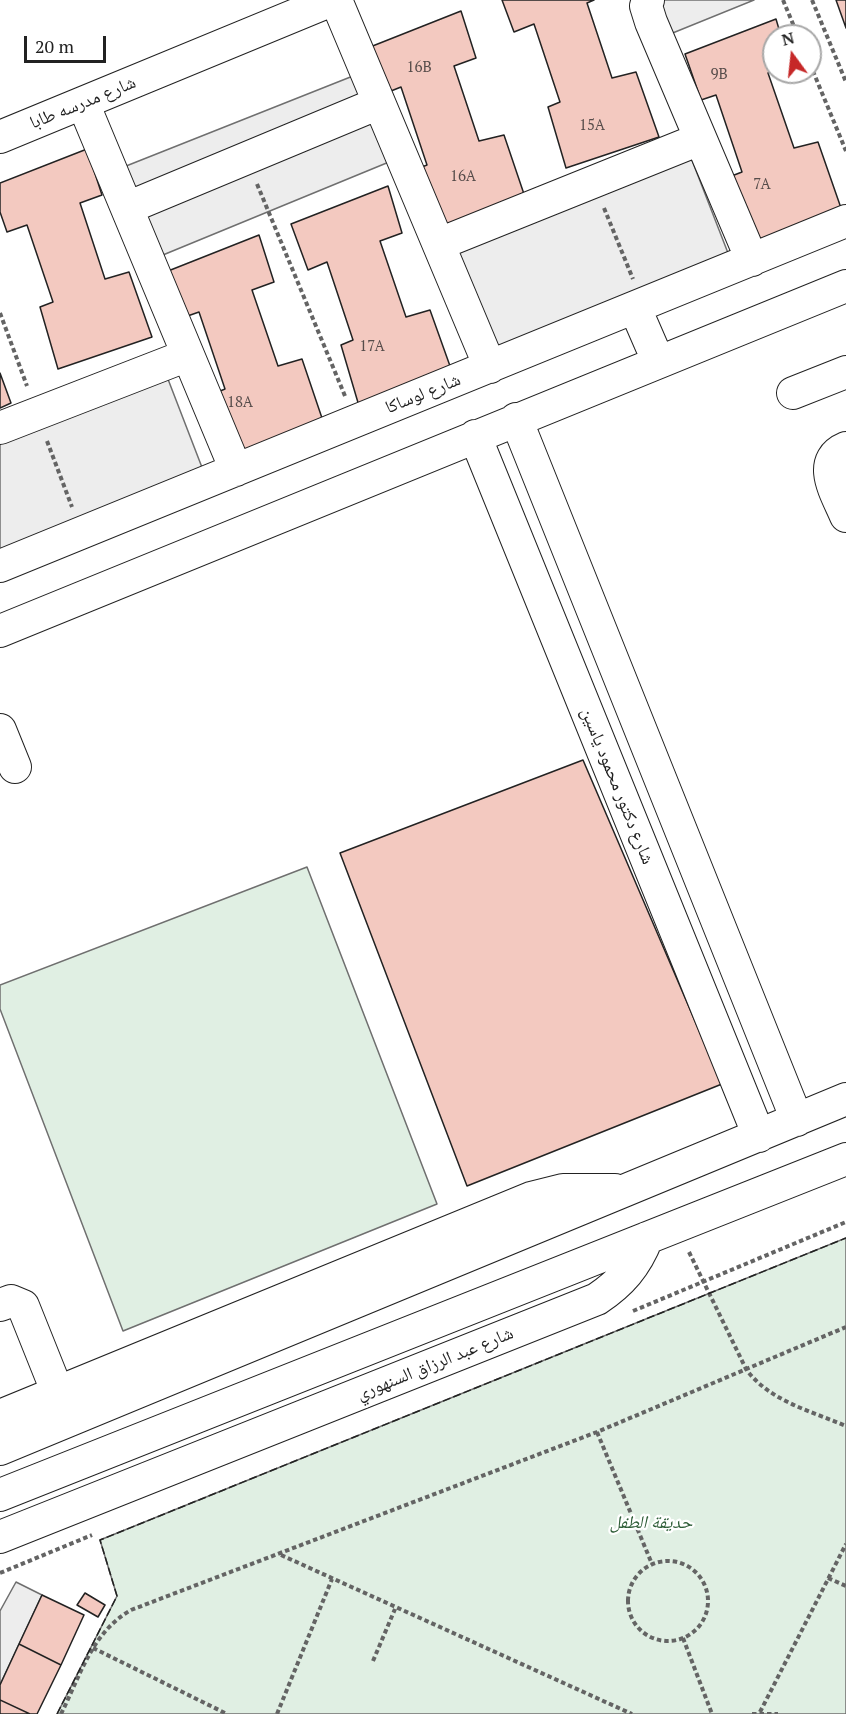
<!DOCTYPE html>
<meta charset="utf-8">
<style>
body{margin:0}
#map{position:relative;width:846px;height:1714px;overflow:hidden;background:#fff;font-family:"PT Serif",serif}
canvas{display:block}
.north{position:absolute;left:762px;top:24px;width:60px;height:60px;box-sizing:border-box;background:#fff;border:2px solid #a7a7a7;border-radius:50%;rotate:345deg;font-size:16px;font-weight:700;line-height:24px;text-align:center;color:#222}
.north::after{content:'';display:block;margin:auto;width:21px;height:27px;background:#c62828;clip-path:polygon(50% 0,100% 100%,50% 72%,0 100%)}
.scale{position:absolute;left:24px;top:36px;width:82px;height:27px;box-sizing:border-box;border:3px solid #222;border-top:0;padding-left:8px;font-size:18px;line-height:21px;white-space:nowrap;color:#222;-webkit-text-stroke:4px #fff;paint-order:stroke}
</style>
<div id="map">
<canvas width="846" height="1714"></canvas>
<div class="north">N</div>
<div class="scale">20 m</div>
</div>
<script>
const g = document.querySelector('canvas').getContext('2d');
g.lineJoin = 'round';
function paint(path, color) {
  g.fillStyle = color;
  g.fill(path, 'evenodd');
}
function trace(path, color, width, dash) {
  g.strokeStyle = color;
  g.lineWidth = width;
  g.lineCap = dash ? 'butt' : 'round';
  g.setLineDash(dash || []);
  g.stroke(path);
}
function drawText(font, color, halo, rows, align = 'center') {
  g.font = font + ' "PT Serif","Noto Naskh Arabic",serif';
  g.lineWidth = 4.5;
  g.setLineDash([]);
  g.textBaseline = 'middle';
  g.strokeStyle = halo;
  g.fillStyle = color;
  for (const [text, x, y, turn = 0] of rows) {
    g.save();
    g.translate(x, y);
    g.rotate((+turn || 0) * Math.PI / 180);
    g.textAlign = isNaN(turn) ? turn : align;
    if (halo) g.strokeText(text, 0, 0);
    g.fillText(text, 0, 0);
    g.restore();
  }
}
const green = new Path2D(`
 M307,867L437,1204L123,1331L0,1009V985Z
 M846,1238V1714H57L117,1596L100,1540Z`);
paint(green, '#e0efe3');
trace(green, '#6f6f6f', 1.5);
const parking = new Path2D(`
 M634,0H754L648,43Z
 M358,74L389,162L141,264L111,172Z
 M688,150L728,253L480,355L440,250Z
 M166,374L203,470L0,553V437Z
 M16,1582L42,1595L0,1685V1611Z`);
paint(parking, '#ededed');
trace(parking, '#6f6f6f', 1.5);
const building = new Path2D(`
 M502,0H594L587,3L612,78L636,72L659,137L566,168L548,107L560,102L534,24L514,32Z
 M836,0H846V28Z
 M461,11L476,58L454,66L479,141L504,135L526,200L442,226L414,170L427,165L401,87L381,95L365,49Z
 M776,19L781,36H774V71L768,73L794,148L818,142L841,208L756,241L729,177L742,172L716,95L701,100L685,54Z
 M87,149L102,195L80,203L105,279L129,272L152,337L58,369L40,307L53,302L27,225L7,232L0,212V183Z
 M388,186L402,233L380,241L406,317L430,310L450,366L359,406L341,345L353,340L327,262L308,270L291,224Z
 M259,235L274,282L252,290L278,366L302,359L324,424L237,452L213,394L225,389L199,312L179,319L163,273Z
 M0,373L11,403L0,408Z
 M583,760L722,1084L467,1186L340,853Z
 M85,1593L105,1605L98,1617L77,1605Z
 M42,1595L84,1615L61,1665L19,1644Z
 M19,1644L61,1665L37,1714H30L0,1700V1685Z
 M0,1700L30,1714H0Z`);
paint(building, '#f3c9c0');
trace(building, '#222', 1.5);
const minor = new Path2D(`
 M336,0L490,367
 M648,0L646,6L651,22L752,260
 M83,103L236,470
 M0,137L332,0
 M127,208L379,103
 M439,244L700,139
 M635,308L658,361
 M793,393L846,372
 M516,419L797,1120
 M0,428L188,355
 M475,436L759,1136
 M846,448C815,461 837,494 846,516
 M0,566L846,221
 M0,631L846,286
 M0,730L15,767
 M0,1305L11,1301L23,1306L57,1391
 M0,1416L531,1198L563,1190H615
 M0,1449L846,1099
 M0,1495L846,1159
 M0,1537L597,1299C621,1283 636,1266 647,1238`);
trace(minor, '#222', 34);
trace(new Path2D(`
 M783,0L798,36
 M812,0L846,82
 M810,64L846,151
 M257,184L345,396
 M604,208L633,279
 M0,313L27,386
 M47,441L72,507
 M689,1252L746,1369C769,1401 811,1411 846,1426
 M633,1311L846,1222
 M597,1432L652,1564
 M281,1555L632,1714
 M628 1601a40 40 0 1 1 80 0a40 40 0 1 1-80 0Z
 M0,1573L92,1535
 M828,1578L846,1586
 M683,1638L712,1714
 M93,1648L227,1714
 M373,1661L395,1609
 M760,1712L846,1544
 M61,1714C80,1676 92,1632 131,1610L597,1432L846,1327
 M277,1714L332,1579
 M752,1714H778`), '#646464', 4, [4.5, 3]);
trace(minor, '#fff', 32);
trace(new Path2D(`
 M57,1714L117,1596L100,1540L846,1238`), '#222', 1.5, [8, 3]);
drawText('15px', '#564c4a', null, [
 ["16B",419,68],
 ["9B",719,75],
 ["15A",592,126],
 ["16A",463,177],
 ["7A",762,185],
 ["17A",372,347],
 ["18A",240,403]
]);
drawText('18px', '#222', '#fff', [
 ["شارع مدرسه طابا",83,103,-22],
 ["شارع لوساكا",423,394,-22],
 ["شارع دكتور محمود ياسين",617,786,68],
 ["شارع عبد الرزاق السنهوري",435,1364,-22]
]);
drawText('italic 18px', '#2f5e38', '#fff', [
 ["حديقة الطفل",651,1523]
]);
</script>
